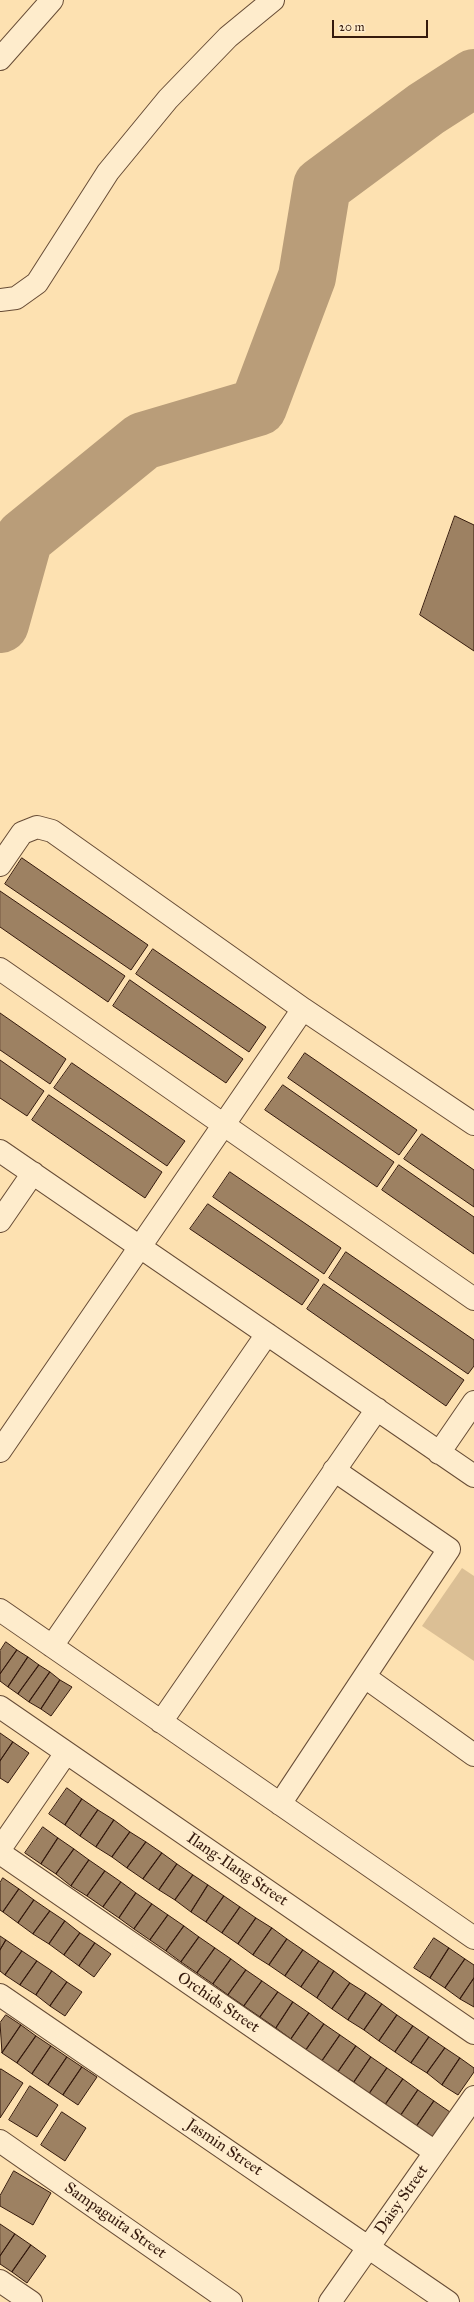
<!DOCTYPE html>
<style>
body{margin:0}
#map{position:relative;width:474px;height:2302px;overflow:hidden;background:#fde1b1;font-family:"IM FELL Great Primer",serif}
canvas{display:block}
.scale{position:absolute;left:332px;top:20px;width:96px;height:18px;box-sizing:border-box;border:2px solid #351a0d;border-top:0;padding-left:5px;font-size:12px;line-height:14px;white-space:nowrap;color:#351a0d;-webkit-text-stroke:3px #feeccc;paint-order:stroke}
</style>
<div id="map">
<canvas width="474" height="2302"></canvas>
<div class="scale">20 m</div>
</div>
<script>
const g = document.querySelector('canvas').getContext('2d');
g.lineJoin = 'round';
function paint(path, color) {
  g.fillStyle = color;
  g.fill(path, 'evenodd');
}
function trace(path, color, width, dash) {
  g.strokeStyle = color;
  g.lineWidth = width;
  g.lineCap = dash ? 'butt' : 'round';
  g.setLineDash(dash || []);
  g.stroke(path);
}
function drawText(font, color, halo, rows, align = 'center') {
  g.font = font + ' "IM FELL Great Primer",serif';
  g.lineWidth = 4;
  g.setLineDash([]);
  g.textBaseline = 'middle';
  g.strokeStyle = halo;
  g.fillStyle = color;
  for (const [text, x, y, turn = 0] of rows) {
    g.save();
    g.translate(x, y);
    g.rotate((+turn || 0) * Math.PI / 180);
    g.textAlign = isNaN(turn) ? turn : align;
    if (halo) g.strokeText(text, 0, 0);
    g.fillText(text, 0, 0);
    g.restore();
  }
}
paint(new Path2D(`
 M462,1568L474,1576V1661L422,1626Z`), '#dbbf95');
trace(new Path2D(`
 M0,624L24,538L143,441L258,407L307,277L322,186L426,109L474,78`), '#b99d79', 58);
const building = new Path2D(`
 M455,516L474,525V651L420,615Z
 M22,858L148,945L131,970L5,884Z
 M0,891L125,976L108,1002L0,927Z
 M153,949L266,1027L249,1052L136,974Z
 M130,980L243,1059L226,1083L113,1006Z
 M0,1013L66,1059L50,1084L0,1050Z
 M305,1053L417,1130L399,1155L288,1078Z
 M0,1060L44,1091L27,1116L0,1098Z
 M72,1063L185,1141L167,1166L54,1088Z
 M283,1085L394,1162L377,1187L265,1110Z
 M49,1095L162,1172L145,1198L32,1120Z
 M422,1134L474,1170V1207L404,1159Z
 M399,1165L474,1217V1254L382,1190Z
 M230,1172L341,1248L324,1274L213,1197Z
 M208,1204L319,1280L302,1305L190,1229Z
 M346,1252L474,1340V1366L468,1374L329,1278Z
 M324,1284L464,1380L446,1406L307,1309Z
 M6,1642L17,1650L0,1674V1651Z
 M17,1650L28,1657L8,1687L0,1681V1674Z
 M28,1657L39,1665L18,1694L8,1687Z
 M39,1665L50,1672L29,1702L18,1694Z
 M50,1672L60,1680L41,1709L29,1702Z
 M60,1680L72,1687L51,1716L41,1709Z
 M0,1733L13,1742L0,1761Z
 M13,1742L29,1753L8,1783L0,1778V1761Z
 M67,1788L82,1799L65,1825L49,1814Z
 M82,1799L98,1810L80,1836L65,1825Z
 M98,1810L114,1820L96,1847L80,1836Z
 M114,1820L130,1832L112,1857L96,1847Z
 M43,1827L58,1838L41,1864L25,1853Z
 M130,1832L146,1842L127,1868L112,1857Z
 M58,1838L74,1849L56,1874L41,1864Z
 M146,1842L162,1853L143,1879L127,1868Z
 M74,1849L89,1860L71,1886L56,1874Z
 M162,1853L177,1864L159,1890L143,1879Z
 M89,1860L105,1871L87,1896L71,1886Z
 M177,1864L193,1875L175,1900L159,1890Z
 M105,1871L121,1882L103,1907L87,1896Z
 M193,1875L208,1885L191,1912L175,1900Z
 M3,1878L19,1889L3,1912L0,1910V1883Z
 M121,1882L136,1893L119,1918L103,1907Z
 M208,1885L224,1896L206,1922L191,1912Z
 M19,1889L34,1900L18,1923L3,1912Z
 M136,1893L152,1904L134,1929L119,1918Z
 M224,1896L240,1907L222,1933L206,1922Z
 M34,1900L50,1911L33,1934L18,1923Z
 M152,1904L168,1915L150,1940L134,1929Z
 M240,1907L256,1918L238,1944L222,1933Z
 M50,1911L65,1921L49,1944L33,1934Z
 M168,1915L184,1926L166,1951L150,1940Z
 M256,1918L272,1928L253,1955L238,1944Z
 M65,1921L80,1933L64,1955L49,1944Z
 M184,1926L199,1937L181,1962L166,1951Z
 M272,1928L287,1939L269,1965L253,1955Z
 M80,1933L95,1943L79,1966L64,1955Z
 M0,1936L6,1940L0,1950Z
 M199,1937L215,1948L197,1973L181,1962Z
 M434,1938L449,1948L430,1978L414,1968Z
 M287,1939L303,1950L285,1976L269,1965Z
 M6,1940L22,1951L5,1975L0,1971V1950Z
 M95,1943L111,1954L94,1977L79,1966Z
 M215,1948L231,1959L213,1984L197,1973Z
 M449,1948L465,1959L445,1988L430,1978Z
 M303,1950L319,1961L301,1987L285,1976Z
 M22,1951L37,1961L20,1985L5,1975Z
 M231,1959L246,1970L228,1995L213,1984Z
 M465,1959L474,1965V1978L460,1999L445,1988Z
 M37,1961L52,1971L36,1995L20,1985Z
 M319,1961L334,1971L317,1998L301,1987Z
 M246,1970L262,1981L244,2006L228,1995Z
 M52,1971L67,1982L50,2006L36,1995Z
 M334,1971L350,1983L332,2009L317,1998Z
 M474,1978V2007L460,1999Z
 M262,1981L278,1992L260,2017L244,2006Z
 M67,1982L82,1992L65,2016L50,2006Z
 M350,1983L366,1993L348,2020L332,2009Z
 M278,1992L293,2002L276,2028L260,2017Z
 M366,1993L382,2004L364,2030L348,2020Z
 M293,2002L309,2013L291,2039L276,2028Z
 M382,2004L397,2015L379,2041L364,2030Z
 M309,2013L324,2024L306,2050L291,2039Z
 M6,2015L21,2025L2,2053L0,2023Z
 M397,2015L413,2026L395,2052L379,2041Z
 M324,2024L340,2035L322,2061L306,2050Z
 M21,2025L36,2036L17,2063L2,2053Z
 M413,2026L429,2037L411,2063L395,2052Z
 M340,2035L356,2046L338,2072L322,2061Z
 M36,2036L51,2046L32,2074L17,2063Z
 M429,2037L445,2048L427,2073L411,2063Z
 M51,2046L67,2057L48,2085L32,2074Z
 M356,2046L371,2057L354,2082L338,2072Z
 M445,2048L460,2058L442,2085L427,2073Z
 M67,2057L82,2067L63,2095L48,2085Z
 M371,2057L387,2068L369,2094L354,2082Z
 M460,2058L474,2068V2072L458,2095L442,2085Z
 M82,2067L97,2077L78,2105L63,2095Z
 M387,2068L403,2079L385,2105L369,2094Z
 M1,2069L23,2083L0,2118V2071Z
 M403,2079L418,2090L401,2115L385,2105Z
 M30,2086L58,2105L37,2137L9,2120Z
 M418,2090L434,2101L416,2127L401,2115Z
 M434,2101L450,2112L432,2137L416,2127Z
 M62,2112L86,2128L65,2161L41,2145Z
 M14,2171L51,2193L33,2225L0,2206V2196Z
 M0,2224L15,2234L0,2256Z
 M15,2234L31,2245L12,2272L0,2264V2256Z
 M31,2245L46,2256L27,2283L12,2272Z`);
paint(building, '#9d8162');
trace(building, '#351a0d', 1);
const street = new Path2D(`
 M0,59L52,0
 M0,300L16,298L37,283L108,172L168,99L228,37L273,0
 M0,865L22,833L37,827L52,831L303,1009L474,1124
 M0,969L474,1299
 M0,1151L474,1476
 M0,1221L33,1173
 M0,1451L303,1009
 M439,1453L474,1402
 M0,1610L474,1938
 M52,1646L267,1334
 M365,1677L474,1755
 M0,1707L474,2033
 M161,1722L377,1409
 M280,1804L449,1549L334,1470
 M0,1849L66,1753
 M0,1853L435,2152
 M0,1995L448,2302
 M0,2141L231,2302
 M0,2281L31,2302
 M330,2302L474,2097`);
trace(street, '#674c36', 24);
trace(street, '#feeccc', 22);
drawText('16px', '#351a0d', '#feeccc', [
 ["Ilang-Ilang Street",237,1870,34],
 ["Orchids Street",218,2003,34],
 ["Jasmin Street",224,2148,34],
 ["Daisy Street",402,2200,-55],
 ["Sampaguita Street",115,2221,35]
]);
</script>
